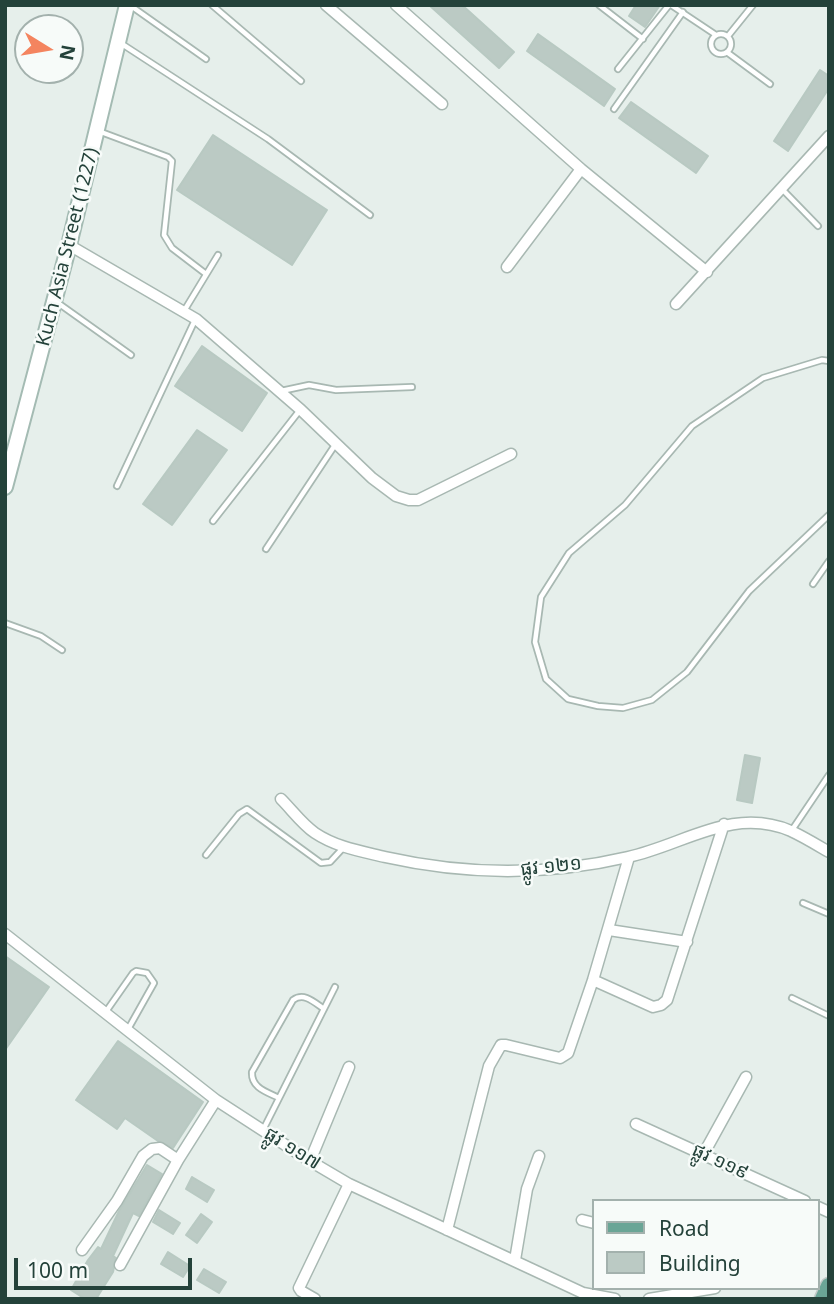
<!DOCTYPE html>
<meta charset="utf-8">
<style>
body{margin:0}
#map{position:relative;width:834px;height:1304px;overflow:hidden;background:#e6efeb;font-family:"Noto Sans",sans-serif}
canvas{display:block}
.frame{position:absolute;inset:0;border:7px solid #24423a;pointer-events:none}
.legend{position:absolute;left:592px;top:1199px;width:228px;height:91px;box-sizing:border-box;background:#f7fbf9;border:2px solid #a3b1ad;margin:0;padding:9px 12px;list-style:none;font-size:21px;color:#24423a}
.legend li{display:flex;align-items:center;gap:14px;height:35px}
.legend b{width:35px;border:2px solid #a3b1ad}
.north{position:absolute;left:14px;top:14px;width:70px;height:70px;box-sizing:border-box;background:#f7fbf9;border:2px solid #a3b1ad;border-radius:50%;rotate:101deg;font-size:19px;font-weight:700;line-height:28px;text-align:center;color:#24423a}
.north::after{content:'';display:block;margin:auto;width:24px;height:32px;background:#f4845f;clip-path:polygon(50% 0,100% 100%,50% 72%,0 100%)}
.scale{position:absolute;left:14px;top:1258px;width:178px;height:32px;box-sizing:border-box;border:4px solid #24423a;border-top:0;padding-left:9px;font-size:21px;line-height:24px;white-space:nowrap;color:#24423a;-webkit-text-stroke:5px #f7fbf9;paint-order:stroke}
</style>
<div id="map">
<canvas width="834" height="1304"></canvas>
<div class="frame"></div>
<ul class="legend">
<li><b style="height:9px;background:#6aa596"></b>Road</li>
<li><b style="height:19px;background:#bbcac4"></b>Building</li>
</ul>
<div class="north">N</div>
<div class="scale">100 m</div>
</div>
<script>
const g = document.querySelector('canvas').getContext('2d');
g.lineJoin = 'round';
function paint(path, color) {
  g.fillStyle = color;
  g.fill(path, 'evenodd');
}
function trace(path, color, width, dash) {
  g.strokeStyle = color;
  g.lineWidth = width;
  g.lineCap = dash ? 'butt' : 'round';
  g.setLineDash(dash || []);
  g.stroke(path);
}
function drawText(font, color, halo, rows, align = 'center') {
  g.font = font + ' "Noto Sans","Noto Sans Khmer",sans-serif';
  g.lineWidth = 5;
  g.setLineDash([]);
  g.textBaseline = 'middle';
  g.strokeStyle = halo;
  g.fillStyle = color;
  for (const [text, x, y, turn = 0] of rows) {
    g.save();
    g.translate(x, y);
    g.rotate((+turn || 0) * Math.PI / 180);
    g.textAlign = isNaN(turn) ? turn : align;
    if (halo) g.strokeText(text, 0, 0);
    g.fillText(text, 0, 0);
    g.restore();
  }
}
const building = new Path2D(`
 M429,5H462L514,52L499,68Z
 M636,5H660L645,27L629,16Z
 M538,34L615,89L604,106L527,51Z
 M820,70L829,76V88L788,151L774,141Z
 M631,102L708,156L696,173L619,118Z
 M213,135L327,210L292,265L177,190Z
 M202,346L267,393L242,431L175,386Z
 M197,430L227,450L172,525L143,504Z
 M745,755L760,758L752,803L737,800Z
 M5,956L49,987L5,1050Z
 M118,1041L203,1102L173,1148L158,1141L125,1118L117,1129L76,1100Z
 M147,1165L162,1174L139,1216L133,1213L113,1256L116,1258L113,1272L96,1299H85L71,1290L88,1260L98,1247L101,1249L119,1211Z
 M192,1177L214,1190L207,1202L186,1189Z
 M159,1210L180,1223L173,1234L153,1222Z
 M201,1214L212,1222L197,1243L186,1235Z
 M168,1252L190,1266L183,1277L161,1264Z
 M204,1269L226,1282L219,1293L197,1280Z`);
paint(building, '#bbcac4');
trace(building, '#b8c9c2', 2);
const lane = new Path2D(`
 M212,5L301,81
 M599,5L643,39
 M671,5L716,35
 M131,6L206,59
 M711 44a10 10 0 1 1 20 0a10 10 0 1 1-20 0Z
 M728,36L753,5
 M122,44L268,139L370,215
 M728,53L770,84
 M618,69L669,5
 M614,109L683,12
 M101,132L168,157L172,161L164,235L172,248L206,274
 M782,189L818,226
 M58,303L131,355
 M184,311L218,255
 M829,361L822,360L763,378L692,426L625,505L569,553L541,597L535,642L546,679L568,699L598,706L623,708L652,700L687,672L749,591L829,515
 M281,391L309,385L336,390L412,387
 M117,486L195,320
 M213,521L300,410
 M266,549L335,445
 M813,584L829,561
 M5,623L41,636L62,650
 M792,830L829,775
 M206,855L239,814L247,809L321,863L330,862L343,848
 M803,903L829,914
 M792,998L829,1016
 M105,1013L133,973L136,971L147,973L154,983L127,1031
 M279,1098C267,1092 251,1088 252,1072L293,1000C304,992 314,1002 324,1009
 M263,1130L335,987`);
const street = new Path2D(`
 M326,5L442,104
 M396,5L581,169L707,272
 M69,245L196,319L301,410L372,478L396,496L409,500H418L511,454
 M507,267L581,169
 M676,304L829,136
 M281,799C292,810 302,824 315,833C336,847 360,851 385,857C465,875 547,876 628,857C684,845 732,806 791,831C804,837 817,845 829,852
 M609,930L687,942
 M5,934L216,1100L310,1161L349,1184L583,1293L615,1299
 M593,980L653,1007L661,1005L667,1000L724,824
 M636,1124L805,1201
 M703,1155L746,1077
 M310,1161L349,1067
 M818,1207L829,1212
 M582,1220L594,1223
 M447,1230L489,1066L501,1045H506L560,1058L568,1053L593,980L629,857
 M82,1250L117,1201L143,1156L152,1149L160,1148L178,1160
 M515,1260L527,1189L539,1156
 M120,1265L178,1160L216,1100
 M315,1299L301,1291L299,1288L349,1184
 M649,1299L715,1288`);
const secondary = new Path2D(`
 M5,487L69,245L127,5`);
const primary = new Path2D(`
 M823,1299L829,1286`);
trace(lane, '#a8b8b2', 8);
trace(street, '#a8b8b2', 13);
trace(secondary, '#a4bbb3', 18);
trace(primary, '#c2cac8', 19);
trace(lane, '#fff', 4.5);
trace(street, '#fff', 10);
trace(secondary, '#fff', 14);
trace(primary, '#6aa596', 16);
drawText('19px', '#24423a', '#f7fbf9', [
 ["Kuch Asia Street (1227)",68,247,-76],
 ["ផ្លូវ ១២១",551,867,-6],
 ["ផ្លូវ ១១៧",292,1149,32],
 ["ផ្លូវ ១១៩",720,1162,25]
]);
</script>
